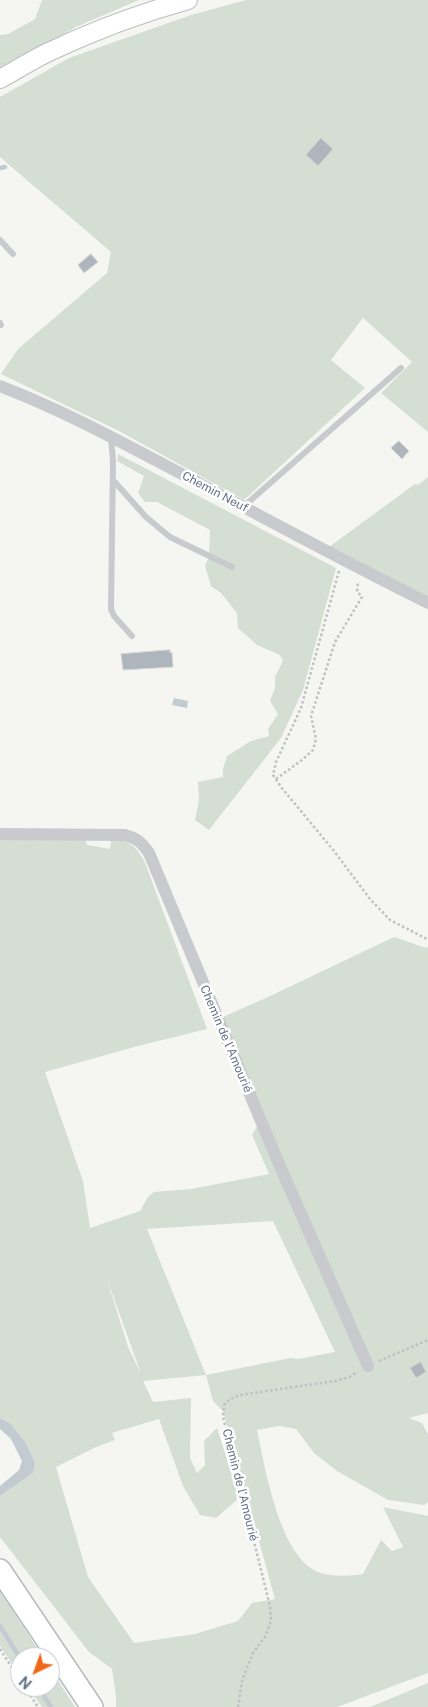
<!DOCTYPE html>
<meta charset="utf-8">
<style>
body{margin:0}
#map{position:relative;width:428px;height:1707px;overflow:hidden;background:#f5f6f2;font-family:"Public Sans",sans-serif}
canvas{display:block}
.north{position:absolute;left:10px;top:1647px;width:50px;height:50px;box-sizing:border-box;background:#fff;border:1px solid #c0c6ce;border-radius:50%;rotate:222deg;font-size:14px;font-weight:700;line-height:20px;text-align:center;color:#627185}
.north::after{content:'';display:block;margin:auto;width:18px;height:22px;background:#f06918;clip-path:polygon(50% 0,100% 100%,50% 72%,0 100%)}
</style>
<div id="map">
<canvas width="428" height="1707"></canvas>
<div class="north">N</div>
</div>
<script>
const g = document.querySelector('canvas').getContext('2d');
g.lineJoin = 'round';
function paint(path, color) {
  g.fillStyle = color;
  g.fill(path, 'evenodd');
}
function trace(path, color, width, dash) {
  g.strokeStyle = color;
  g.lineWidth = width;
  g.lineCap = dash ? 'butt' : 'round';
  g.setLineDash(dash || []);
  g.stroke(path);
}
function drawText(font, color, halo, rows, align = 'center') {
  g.font = font + ' "Public Sans",sans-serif';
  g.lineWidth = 5;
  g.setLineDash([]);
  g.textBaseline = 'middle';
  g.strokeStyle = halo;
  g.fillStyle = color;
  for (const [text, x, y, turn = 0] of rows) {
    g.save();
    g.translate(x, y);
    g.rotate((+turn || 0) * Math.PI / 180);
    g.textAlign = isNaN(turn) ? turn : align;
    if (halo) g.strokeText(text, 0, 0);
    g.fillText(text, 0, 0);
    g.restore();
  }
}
paint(new Path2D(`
 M42,0H139L76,27L0,72V35L8,34L35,19Z
 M246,0H428V432L381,393L412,362L363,318L331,360L365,388L244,500L119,431L1,374L18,349L107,273L111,252L0,157V97L69,58L191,15Z
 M118,454L336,568L303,690L281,738L209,830L195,820L199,800L198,782L223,777V769L227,756L251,741L269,736L268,729L278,714L270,701L275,688V677L283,661L280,655L257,645L238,628L237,613L221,593L211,586L205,566L209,557L210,530L157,502H145L138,493L144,476L117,461Z
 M428,477V597L329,547L415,484L418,485Z
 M85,838L87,845L110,849L111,840C130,839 134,845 144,860L207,1029L138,1046L45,1072L83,1181L90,1228L140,1211L148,1197L154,1192L191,1189L269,1174L252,1135L263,1116L223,1017L268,997L394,937L426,948L428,947V1413L409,1418L422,1423L428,1434V1502L424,1505L388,1500L337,1471L314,1453L296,1429L279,1426L257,1430C265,1467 280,1561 321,1573C334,1577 350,1576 363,1574L381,1540L392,1551L403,1547L383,1507L428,1516V1673L337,1707H116V1696L112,1669L89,1652L0,1537V1496L33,1473L35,1463L26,1443L9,1422L0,1418V839ZM273,1221L335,1352L298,1359L290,1358L206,1375L147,1229ZM106,1276L140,1371V1372L128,1347ZM206,1375L213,1401L223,1411L275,1599L252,1603L238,1621L195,1634L134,1643L88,1577L56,1467L96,1447L115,1440L112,1433L159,1419L183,1486L200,1515L216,1518L239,1498L217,1428L204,1441L205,1465L197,1473L190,1458L191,1398L153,1402L143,1381Z
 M0,1591L43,1657H20V1675L0,1646Z
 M50,1668L75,1707H42L28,1687H50Z
 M428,1683V1707H370Z`), '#d5ded3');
paint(new Path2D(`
 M174,698L188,701L187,708L172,705Z
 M0,1418L10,1423L26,1443L35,1463L33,1473L0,1496V1486L19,1470L22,1461L11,1439L0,1429Z`), '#c3cbd2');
trace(new Path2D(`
 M0,168L5,167
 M0,1626L20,1658
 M38,1687L51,1707`), '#c3cbd2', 4.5);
const building = new Path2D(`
 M321,138L333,149L318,166L306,155Z
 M91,254L98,262L84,273L78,265Z
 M399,441L409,451L402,459L391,448Z
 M170,650V653L172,652L173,667L123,670L121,654Z
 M421,1362L426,1372L416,1378L410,1368Z`);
paint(building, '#afb5bc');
trace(building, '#d7d7d5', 1);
const secondary = new Path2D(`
 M0,79C17,70 33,59 51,51C95,30 141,13 188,0`);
const trunk = new Path2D(`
 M0,1570L92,1707`);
trace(secondary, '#b9bdc2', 20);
trace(trunk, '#b7babe', 24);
trace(new Path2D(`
 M339,571L301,708L276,762L273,775L281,787L334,851L370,899L390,920L427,939
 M276,779L302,760L313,750L316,739L311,716L335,642L362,597L357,591L358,582
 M379,1361L428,1340
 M0,1649L20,1680
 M25,1687L38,1707
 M238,1707L242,1681L253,1653L265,1637L271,1621L270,1606L223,1417L224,1405L230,1399L240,1395L335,1381L349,1377L358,1372`), '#bec0c3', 2.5, [2.5, 2.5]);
trace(new Path2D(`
 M0,240L13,254
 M0,323L1,325
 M111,438L113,461L111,609L114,616L132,636
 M113,480L146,517L170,537L232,567
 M243,507L401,368`), '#c8cace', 6);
trace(new Path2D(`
 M0,386C68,412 132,448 197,482C273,523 350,564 428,603
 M0,834L125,835C137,838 142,843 149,853L279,1164L368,1366`), '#c8cace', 12);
trace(secondary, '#fff', 18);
trace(trunk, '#fff', 21);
drawText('12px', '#627185', '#fff', [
 ["Chemin Neuf",215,492,28],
 ["Chemin de l'Amourié",226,1039,67],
 ["Chemin de l'Amourié",240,1485,76]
]);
</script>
